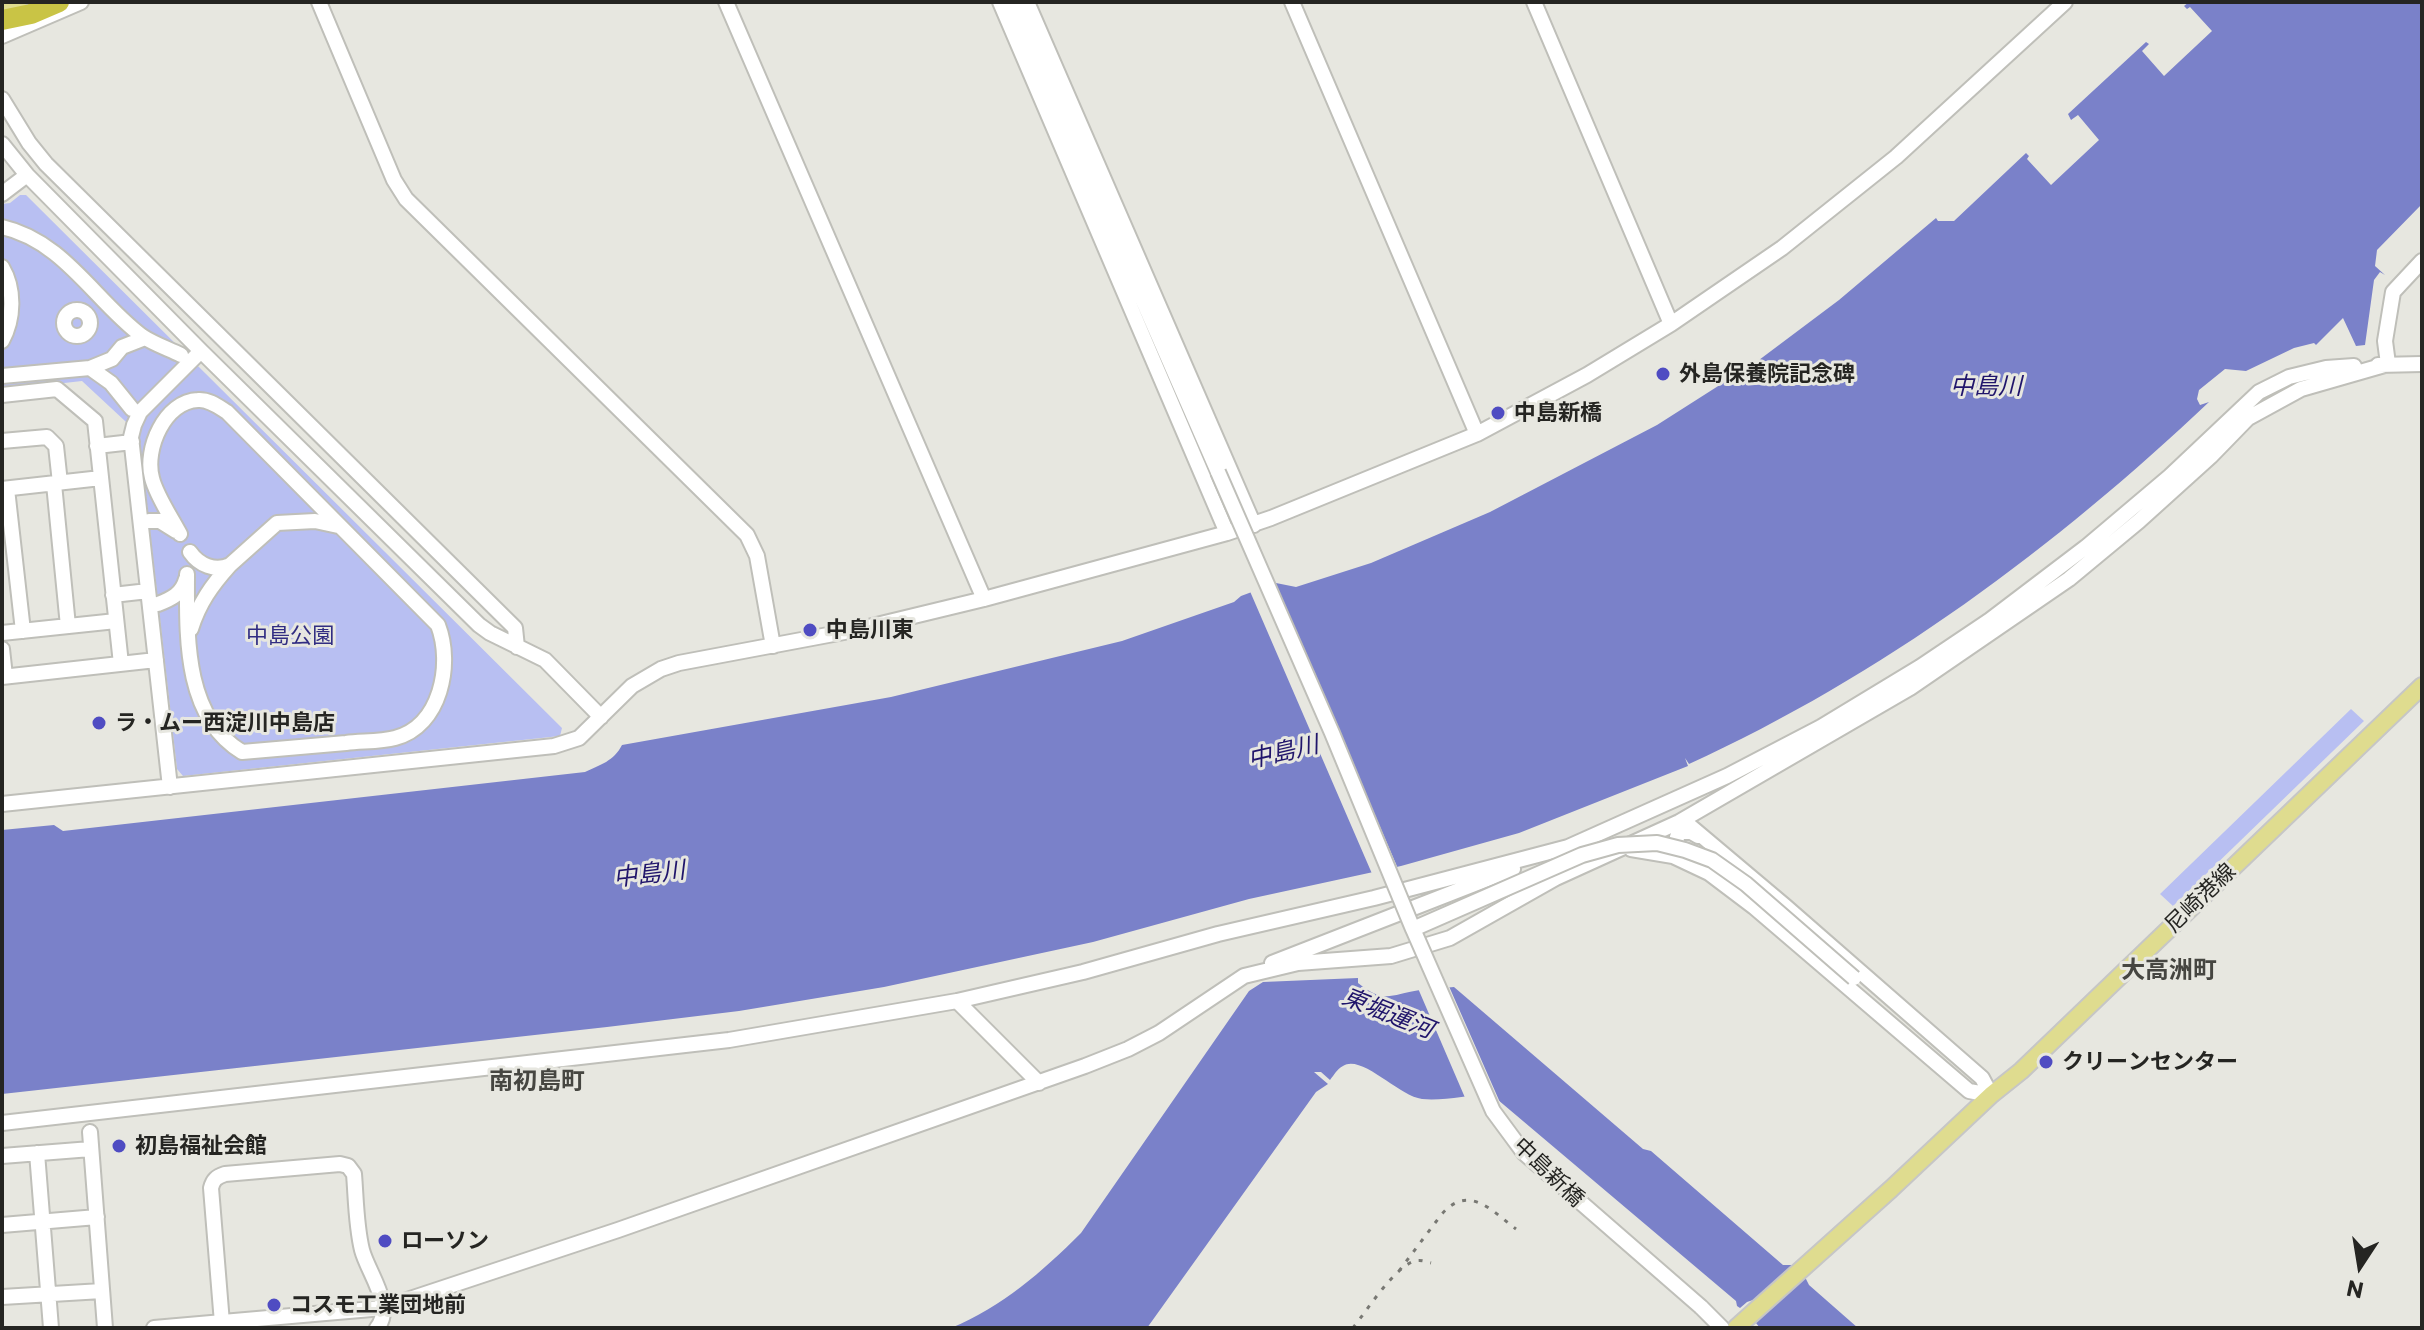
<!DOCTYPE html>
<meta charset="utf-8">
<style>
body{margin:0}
#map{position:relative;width:2424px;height:1330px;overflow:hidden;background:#e7e7e0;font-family:Commissioner,sans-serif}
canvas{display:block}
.frame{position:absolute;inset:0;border:4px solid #252522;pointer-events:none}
.north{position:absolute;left:2320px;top:1226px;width:80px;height:80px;-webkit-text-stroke:6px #e7e7e0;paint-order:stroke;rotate:192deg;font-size:22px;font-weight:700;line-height:32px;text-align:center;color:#252522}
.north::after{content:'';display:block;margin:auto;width:28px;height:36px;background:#252522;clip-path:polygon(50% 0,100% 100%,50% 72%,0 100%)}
</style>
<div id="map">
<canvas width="2424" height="1330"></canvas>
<div class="frame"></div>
<div class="north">N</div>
</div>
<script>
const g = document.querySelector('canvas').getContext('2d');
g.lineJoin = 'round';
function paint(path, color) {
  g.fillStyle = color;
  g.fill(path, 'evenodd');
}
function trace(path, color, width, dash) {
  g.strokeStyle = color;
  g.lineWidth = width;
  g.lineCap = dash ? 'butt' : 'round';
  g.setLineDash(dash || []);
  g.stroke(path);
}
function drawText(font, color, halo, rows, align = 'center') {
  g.font = font + ' Commissioner,"Noto Sans JP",sans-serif';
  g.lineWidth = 6;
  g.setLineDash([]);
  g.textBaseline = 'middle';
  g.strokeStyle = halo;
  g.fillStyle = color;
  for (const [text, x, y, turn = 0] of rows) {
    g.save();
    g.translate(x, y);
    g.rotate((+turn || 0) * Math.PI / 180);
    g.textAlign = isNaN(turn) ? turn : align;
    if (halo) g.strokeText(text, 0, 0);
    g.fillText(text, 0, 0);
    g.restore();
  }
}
paint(new Path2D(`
 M20,195H26L562,728L560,736L183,776L177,769L139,434L82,381L2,390V204L10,203Z
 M2351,709L2364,721L2173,906L2160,894Z`), '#b8bff2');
paint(new Path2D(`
 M2189,2H2422V204L2377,250L2375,266L2385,275L2380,272L2374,280L2365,345L2356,346L2343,318L2316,345L2314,343L2294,348L2246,371L2225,369L2199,390L2197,399L2200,405L2209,402C2056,547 1882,676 1689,764L1685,758L1688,766L1519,833L1401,866L1249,899L1093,942L884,987L739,1011L607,1027L2,1094V830L54,825L63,831L585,772C600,765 614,761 622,745L891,697L1122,641L1234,602L1241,596L1276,583L1296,587L1371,563L1490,512L1657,425L1759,360L1839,300L1936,218L1938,221H1954L2026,153L2029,156L2027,159L2051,185L2099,140L2078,115L2071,120L2068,114L2146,42L2149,44L2142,51L2164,76L2212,31L2190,7L2187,9L2184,6Z
 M1358,978V983C1386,1005 1390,994 1420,990C1432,989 1443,988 1454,987L1643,1149L1651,1151L1783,1265H1792L1805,1277L1809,1285L1858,1328H1760L1756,1323L1764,1314L1753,1300L1747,1302L1740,1308L1737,1306L1736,1301L1491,1094C1469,1095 1444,1101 1422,1099C1398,1096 1362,1054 1343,1066C1337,1069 1334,1075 1330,1080L1321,1072H1314L1328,1084L1316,1092L1147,1328H951C1002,1307 1042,1272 1081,1233L1249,991L1263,982Z`), '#7a81c9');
paint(new Path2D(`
 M1274,580L1399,871L1373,876L1249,589Z
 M1448,984L1502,1107L1486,1096L1466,1100L1417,986Z`), '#e7e7e0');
const minor = new Path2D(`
 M319,2L394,180L406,199L747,535L757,556L773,646
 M726,2L984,599
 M1000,2L1227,533
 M1012,2L1218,472
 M1027,2L1254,525
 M1292,2L1477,434
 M1534,2L1671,324
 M2,36L81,2
 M2,99L29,143L46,164L515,628L517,647
 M2,144L27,175L201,351L479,625L490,633L545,660L601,717
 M2,194L27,175
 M2,227C64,241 95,301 142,336C154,344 169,349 181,355
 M2,267C15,289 14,319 2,341
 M64 323a13 13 0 1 1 26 0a13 13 0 1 1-26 0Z
 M2388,364L2385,341L2393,292L2422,261
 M2378,365L2422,364
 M90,368L112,359L122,347L145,338
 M2,376L90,368L111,383L132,409
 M2,395L57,389L95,421L121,664
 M2,441L47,437L56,446L60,483
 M97,446L132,442
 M54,484L68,626
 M2,489L101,478
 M7,489L23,631
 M149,521H160L176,531
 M180,534C171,517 156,495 152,478C144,449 165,401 198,400C209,399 219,407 227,412L438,625C453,664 441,726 395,738C380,742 361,741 346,743C311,746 276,749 242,752C183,716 187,634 187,574
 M190,552C199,565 215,572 230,565L277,523L315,521L338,526
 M113,595L148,591
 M158,604C171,599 182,594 186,579
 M191,629C199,603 212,585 230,565
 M2,633L116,621
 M2,649L5,676
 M2,677L156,660
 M170,787L131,437L134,425L140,412L201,351
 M2,804L554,746L579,738L632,686L661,669L679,663L860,629L984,599L1227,533L1271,518L1477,434L1587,375L1671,324L1782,248L1896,157L2065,2
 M1679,822L1690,826L1785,906L1982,1078L1991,1095
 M1566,848L1727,776L1821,727L1920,667L1990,620L2086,547L2170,476L2259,392L2289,377L2326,368L2354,366
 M1631,849L1673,856L1709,873L1754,907L1969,1091L1991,1095
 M1683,857L1676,848L1677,837L1680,832H1691L1698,836
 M1272,963L1513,869
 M957,1001L1039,1083
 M2,1123L729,1040L957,1001L1083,972L1218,934L1374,898L1572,846
 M90,1132L105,1328
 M37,1153L51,1328
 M2,1156L91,1149
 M2,1225L97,1217
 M2,1297L102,1291
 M1701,1307L1722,1328
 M222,1323L211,1188C213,1180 216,1177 225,1174L340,1164L348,1166L354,1174C356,1198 356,1226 362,1250C368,1273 395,1306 377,1328
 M154,1328L383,1308L618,1230L1085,1066L1128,1049L1159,1033L1244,976L1298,963L1391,956L1450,938L1556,878L1679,822L1910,688L2069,579L2139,521L2211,456L2248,418L2301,389L2388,364`);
const major = new Path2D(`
 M2,7L18,2
 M1736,1328L1891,1189L1991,1095L2021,1071L2422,686`);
const highway = new Path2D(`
 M2,20L31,14L59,2`);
trace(minor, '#bfbfb9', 18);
trace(major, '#c6c6c6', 20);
trace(highway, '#c6c6c6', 24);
trace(minor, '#fff', 14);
trace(major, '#dfdc8f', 16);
trace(highway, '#c9c445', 20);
trace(new Path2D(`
 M1399,1271L1441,1215C1468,1183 1491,1210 1516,1229
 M1353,1328C1367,1310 1392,1271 1412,1262C1419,1259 1424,1261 1431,1263`), '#787873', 3, [4, 8]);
const minorBridge = new Path2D(`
 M1218,472L1332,733L1413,929L1493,1111L1524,1153L1701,1307
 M1413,929L1582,855L1618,845L1657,843L1685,850L1712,860L1746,884L1854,978`);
trace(minorBridge, '#bfbfb9', 18, []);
trace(minorBridge, '#fff', 14);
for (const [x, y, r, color] of [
 [1663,374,8,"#4f4cc2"],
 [1498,413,8,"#4f4cc2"],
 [810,630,8,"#4f4cc2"],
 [99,723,8,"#4f4cc2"],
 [2046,1062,8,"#4f4cc2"],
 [119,1146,8,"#4f4cc2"],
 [385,1241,8,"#4f4cc2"],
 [274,1305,8,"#4f4cc2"]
]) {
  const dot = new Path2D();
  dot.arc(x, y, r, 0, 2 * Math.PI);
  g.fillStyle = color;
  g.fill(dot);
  trace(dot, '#e7e7e0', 3);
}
drawText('bold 22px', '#252522', '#e7e7e0', [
 ["外島保養院記念碑",1679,374],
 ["中島新橋",1514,413],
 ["中島川東",826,630],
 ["ラ・ムー西淀川中島店",115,723],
 ["クリーンセンター",2062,1062],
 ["初島福祉会館",135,1146],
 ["ローソン",401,1241],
 ["コスモ工業団地前",290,1305]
], 'left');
drawText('22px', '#312d82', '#e7e7e0', [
 ["中島公園",290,636]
]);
drawText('22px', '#252522', '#e7e7e0', [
 ["尼崎港線",2200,898,-44],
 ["中島新橋",1549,1172,44]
]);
drawText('italic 24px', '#20156b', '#e7e7e0', [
 ["中島川",1986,386],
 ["中島川",1283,752,-13],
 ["中島川",649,874,-7],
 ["東堀運河",1388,1013,22]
]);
drawText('bold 24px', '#464641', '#e7e7e0', [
 ["大高洲町",2169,970],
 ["南初島町",537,1081]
]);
</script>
